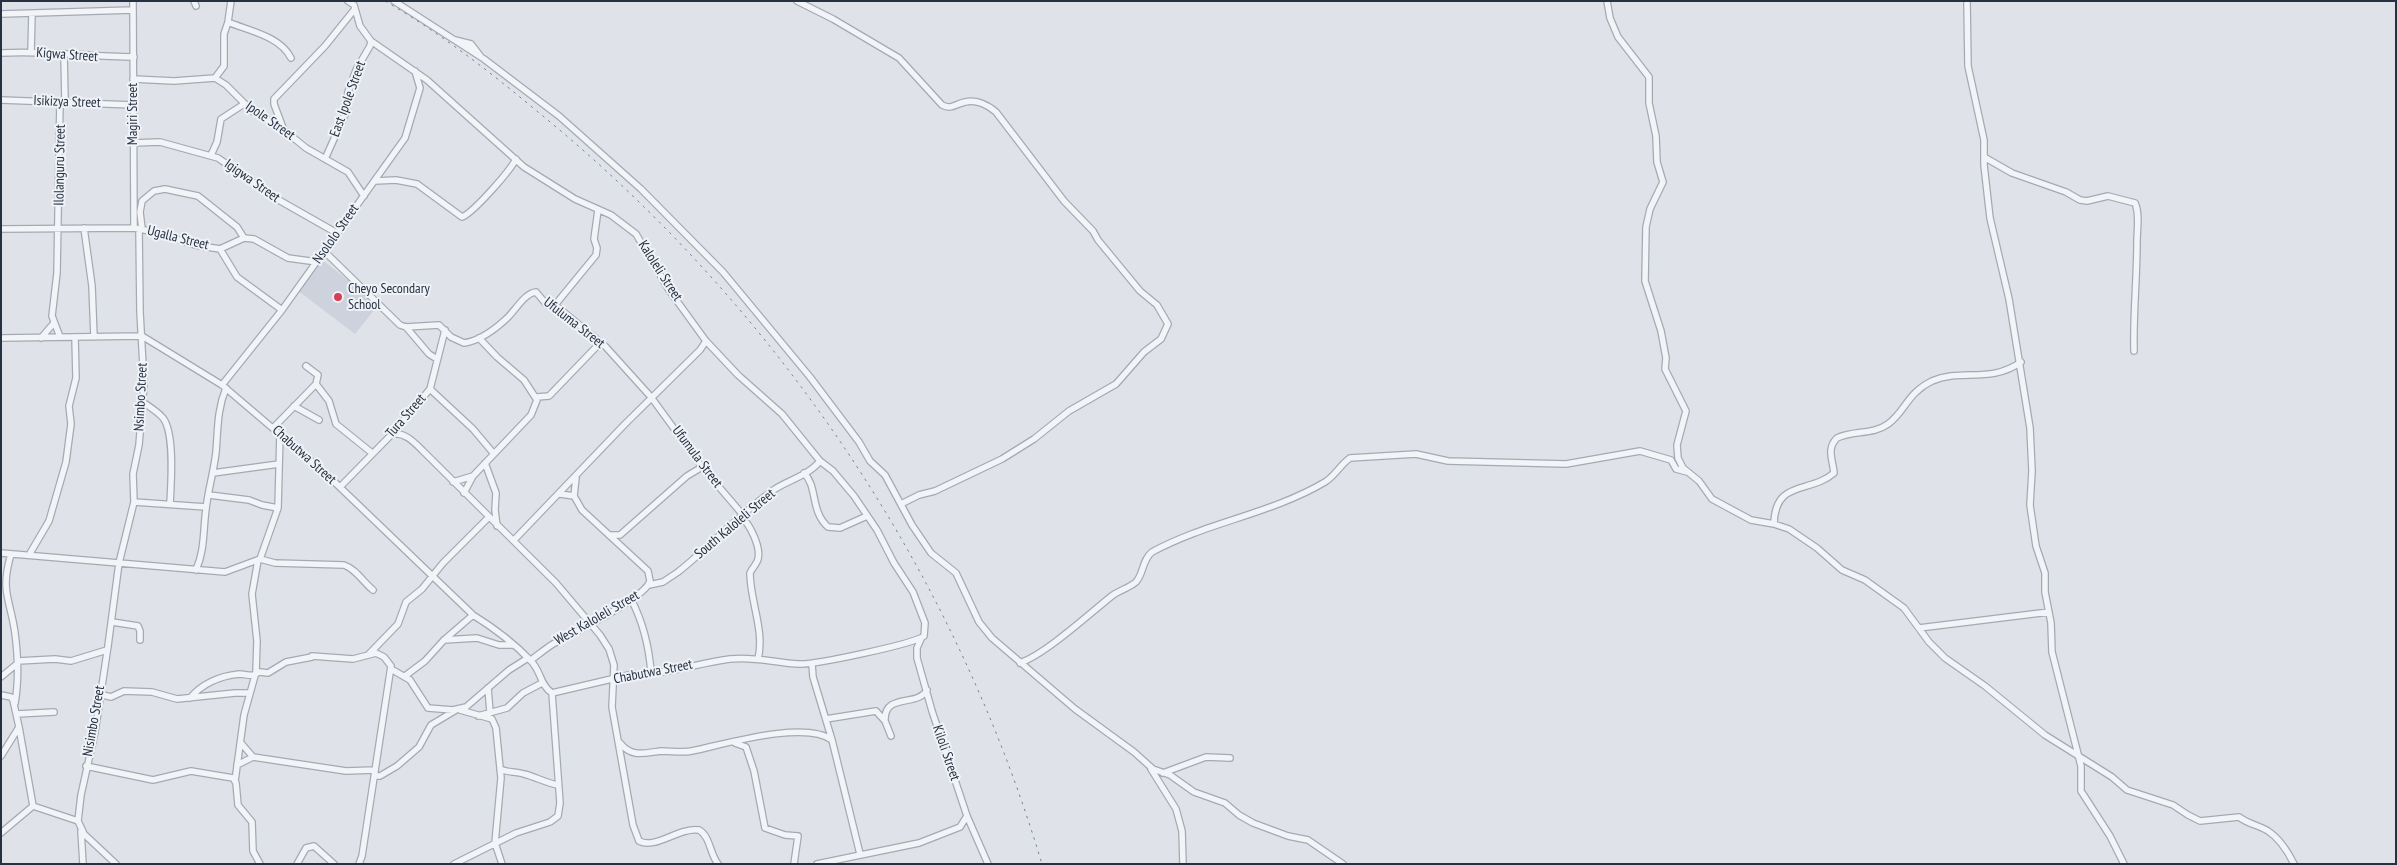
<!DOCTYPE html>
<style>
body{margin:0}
#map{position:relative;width:2397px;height:865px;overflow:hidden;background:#dfe3e9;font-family:"PT Sans Narrow",sans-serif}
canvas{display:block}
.frame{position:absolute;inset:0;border:2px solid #273142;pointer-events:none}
</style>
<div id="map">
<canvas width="2397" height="865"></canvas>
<div class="frame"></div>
</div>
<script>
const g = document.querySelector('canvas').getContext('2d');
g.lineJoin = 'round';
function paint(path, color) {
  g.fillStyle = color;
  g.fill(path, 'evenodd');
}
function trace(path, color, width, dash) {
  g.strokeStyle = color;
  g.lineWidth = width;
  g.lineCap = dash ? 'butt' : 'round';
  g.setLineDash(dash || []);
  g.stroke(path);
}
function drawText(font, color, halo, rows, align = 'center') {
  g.font = font + ' "PT Sans Narrow",sans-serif';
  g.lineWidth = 4;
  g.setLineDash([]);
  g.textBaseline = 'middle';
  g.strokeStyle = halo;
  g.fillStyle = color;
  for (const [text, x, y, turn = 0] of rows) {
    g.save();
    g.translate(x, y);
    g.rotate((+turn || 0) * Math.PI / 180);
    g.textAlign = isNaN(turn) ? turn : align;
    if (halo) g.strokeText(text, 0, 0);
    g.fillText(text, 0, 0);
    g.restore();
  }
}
paint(new Path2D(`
 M321,259L379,304L355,334L297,290Z`), '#cdd2dc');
const minor = new Path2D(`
 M133,1L134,228
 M194,1L196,6
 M394,1L484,59L559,116L641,189L723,272L810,377L859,442L870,461L885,475L912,525L931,553L956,573L979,622L992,638L1075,709L1134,752L1153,769L1170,775L1194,792L1225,803L1239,815L1253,823L1288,836L1308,840L1343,864
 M797,1L833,19L899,58L942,105C952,110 955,104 965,102C976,99 988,105 996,112L1064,201L1093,231L1098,240L1140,291L1157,305L1168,324L1161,339L1144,352L1116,384L1069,411L1034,439L1002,459L935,491L919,495L901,504
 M1607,1L1610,18L1618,37L1649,77V103L1656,136L1657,162L1663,182L1650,209L1646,227L1645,281L1661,331L1666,358L1665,369L1686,411L1677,445L1678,458L1683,468L1699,481L1712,499L1751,520L1774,524L1789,529L1817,548L1842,570L1865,580L1904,608L1929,642L1945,658L1985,686L2045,735L2112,777L2127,790L2173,805L2188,815L2200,821L2239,817C2248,824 2258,825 2268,831C2279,838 2288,852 2294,864
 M1967,1L1968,66L1984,140V165L1990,218L2009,299L2030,428L2032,471L2030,505L2036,546L2045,573V592L2051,623L2052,652L2081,766V791L2110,836L2124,864
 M1,14L133,10
 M228,22C249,31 280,36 291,58
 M455,40L471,44L481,57
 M31,52L32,14
 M1,53C45,50 89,57 134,57
 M64,54L65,101
 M215,78L224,66V34L228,22L231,1
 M133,79L174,81L215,78L226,85L252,111L279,126L306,148L348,172L364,196
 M1,100L133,105
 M283,128L274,104V99L325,46L354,10
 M133,143L160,142L218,158L277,199L335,232
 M211,155L217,142L221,119L244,104
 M1984,157L2012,173L2066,192L2080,200L2087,201L2108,196L2135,203C2140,214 2137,229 2137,242C2137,278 2133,315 2134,351
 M325,159L346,112L348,92L356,70L370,46L371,41
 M375,181L396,180L417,184L462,217C473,213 510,171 516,159
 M84,228L92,286L94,337
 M1,229L134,228L155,232L195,245L220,249L244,238L254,239L288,258L317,262
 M142,229L140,212L142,201L154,191L165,189L198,196L237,227L244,238
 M220,249L237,277L282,310
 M324,251L400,325L406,327L439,325L451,337L464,343C478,341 494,330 505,320C514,313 524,293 536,292L547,305H555L605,346L651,397L702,467L743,515
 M555,305L596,255L597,248L594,239L598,210
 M406,327L429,354L437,359
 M60,337L52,316L57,273L60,101
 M1,338L142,336L222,385L323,471L473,615C494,628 515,644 531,661C541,671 540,685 552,693L633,674C665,675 698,663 730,659C754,656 776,663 799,664C814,665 914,644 924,636L925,623L913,592L894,563L877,530L854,496L833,471L820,461L782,414L738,375L706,341L669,290L636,234L611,215L575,199L524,167L427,80L371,41L360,26L354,5L348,1
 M41,338L53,324
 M316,384L329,401L336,424L372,453
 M222,385L282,310L405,138L420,88L415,71
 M430,389L473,429L494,454
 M537,397L549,396L600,343
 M144,403C150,407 158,412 163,418C175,433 171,485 170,504
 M294,406L319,420
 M274,427L316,384L318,375L306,366
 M392,434C405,432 414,442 423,451L556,583L600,635L609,649L614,665L612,707L633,825L639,841C655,850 679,827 699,830C710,836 710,854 718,864
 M485,463L496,493L495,510L497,526
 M213,473L279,464
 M804,473C818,487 810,511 828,527L840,528L867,516
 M453,482L473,476L531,415L537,400L524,380L497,357L479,338
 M340,487L392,434L430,389L445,330
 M464,493L473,476
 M209,495L249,500L262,505L278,508
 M574,496L576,478
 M134,502L206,507
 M741,517C750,524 761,547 758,559C757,564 752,568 750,573C750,601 765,631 758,659
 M1774,524C1775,479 1810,494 1834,473C1833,460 1826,449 1837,438C1853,430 1873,435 1888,424C1905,412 1907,393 1932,381C1961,368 1990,384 2021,362
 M609,535H620L687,476L702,467
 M514,540L625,424L700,350L706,341
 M1,553L225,572L260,559L278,508L280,434
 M11,554C0,592 10,598 15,633C18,656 19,680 15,703
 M29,555L49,521L66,462L71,424L69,406L76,378L75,337
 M260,559L275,563L344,565C356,569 363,582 373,590
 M196,570C205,550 203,530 206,509C208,490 214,471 216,452C218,429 217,410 226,388
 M649,585L663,582L678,572C711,546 740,513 775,489C789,480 809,475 820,461
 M631,599C643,622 649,647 651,672
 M112,622L138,626L140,631V640
 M1919,628L2049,612
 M921,639L917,648V658L932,711L967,816L988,864
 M444,640L477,638L499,645H513
 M369,654L398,624L406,602L422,589L443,563L489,517
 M312,656L353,659L376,653L384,657L391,666L362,856L359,864
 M531,660C538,655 545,649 553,644C570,634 646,598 650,581L648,571L582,510L574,496L560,494
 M18,661L55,659L71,661L107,650
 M1020,663C1047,653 1089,614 1113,595C1120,590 1129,588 1136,582C1144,573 1142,560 1152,552C1207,522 1271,514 1325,482C1335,476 1340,465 1350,458L1416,454L1448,461L1566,464L1640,451L1671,460L1676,469L1687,472
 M812,664L813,677L832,740
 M391,669L410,680L428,708L453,710L466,707L509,670L528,658
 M255,674L260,672L268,673L286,662L312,657
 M405,676L425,661L444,640L473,615
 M1,677L18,663
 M488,688L490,712
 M99,694L111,697L124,691L152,692L177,699L235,693H250
 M1,695L11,697L13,700L19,727L1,756
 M190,698C202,684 220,676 239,674C245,674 249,676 255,675
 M460,710L492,719L496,728L501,778L495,843L502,864
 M17,714L54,712
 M478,716L507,708L523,693L542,683
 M826,719L876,711L885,721L891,736
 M885,719C885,693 918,707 927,690
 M241,743L253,757
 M620,743C632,758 644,753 661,751C672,751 682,753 692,751C725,744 805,720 832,740L860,854
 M735,743L746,747L754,771L765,828L785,835L798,836L794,864
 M237,765L253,757L346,771L375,770
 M86,766L153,780L191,771L233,778L236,783L238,805L252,822L253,851L260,864
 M500,769C508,773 515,771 524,774C536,777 546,783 558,785
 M1151,769L1176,809L1182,831L1183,864
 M1163,773L1206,757L1230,758
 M375,776H380L397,766L419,747L431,725L456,710
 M235,781L244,715L256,672L257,641L252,594L258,560
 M33,806L78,821
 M81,831L83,864
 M1,833L33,806L19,727
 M116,864L84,834L78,821L81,795L95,732L108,646L119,563L134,502L133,474L139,445L144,384L140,312L139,229
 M297,864L306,848L314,846L334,864
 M454,864L516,833L550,822L558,816L560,803L552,693
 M817,864L919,843L960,827L967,816`);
trace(minor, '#a4aab4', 8);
trace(minor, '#f2f4f7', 5.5);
trace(new Path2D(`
 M385,1C440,33 489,71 538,112C776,306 954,570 1042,864`), '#788394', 1, [2.5, 5]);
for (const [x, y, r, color] of [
 [338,297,5,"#d63d56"]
]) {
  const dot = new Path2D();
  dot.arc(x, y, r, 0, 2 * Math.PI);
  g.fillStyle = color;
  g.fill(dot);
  trace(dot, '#eff2f7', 2);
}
drawText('14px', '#273142', '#eff2f7', [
 ["Kigwa Street",67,55,4],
 ["East Ipole Street",348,99,-70],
 ["Isikizya Street",67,102,2],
 ["Magiri Street",133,114,-90],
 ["Ipole Street",270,121,35],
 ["Ilolanguru Street",60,165,-89],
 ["Igigwa Street",252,181,35],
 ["Nsololo Street",336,234,-55],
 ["Ugalla Street",178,238,14],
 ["Kaloleli Street",660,271,57],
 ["Ufuluma Street",574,323,38],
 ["Nsimbo Street",141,397,-87],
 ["Tura Street",406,416,-49],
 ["Chabutwa Street",304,455,42],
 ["Ufumula Street",697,457,53],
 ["South Kaloleli Street",735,524,-40],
 ["West Kaloleli Street",597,618,-30],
 ["Chabutwa Street",653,672,-11],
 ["Nisimbo Street",94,721,-80],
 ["Kiloli Street",946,753,71]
]);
drawText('14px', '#273142', '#eff2f7', [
 ["Cheyo Secondary",348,289],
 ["School",348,305]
], 'left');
</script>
